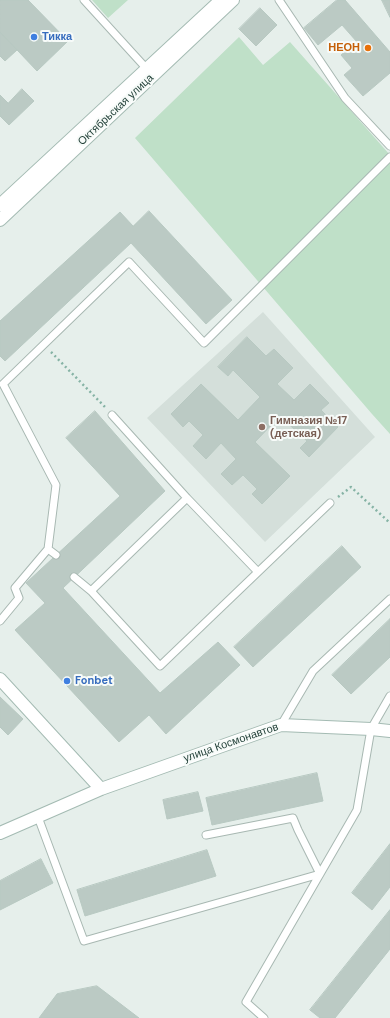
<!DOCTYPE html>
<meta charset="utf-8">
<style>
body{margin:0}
canvas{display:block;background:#e6efeb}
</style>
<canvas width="390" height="1018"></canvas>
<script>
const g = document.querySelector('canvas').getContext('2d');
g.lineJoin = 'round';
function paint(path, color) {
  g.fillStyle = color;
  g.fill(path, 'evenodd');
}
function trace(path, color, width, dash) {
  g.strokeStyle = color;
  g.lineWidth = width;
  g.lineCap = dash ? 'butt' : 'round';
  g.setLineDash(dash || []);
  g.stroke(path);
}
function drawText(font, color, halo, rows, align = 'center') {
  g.font = font + ' "DM Sans",sans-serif';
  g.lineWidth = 4;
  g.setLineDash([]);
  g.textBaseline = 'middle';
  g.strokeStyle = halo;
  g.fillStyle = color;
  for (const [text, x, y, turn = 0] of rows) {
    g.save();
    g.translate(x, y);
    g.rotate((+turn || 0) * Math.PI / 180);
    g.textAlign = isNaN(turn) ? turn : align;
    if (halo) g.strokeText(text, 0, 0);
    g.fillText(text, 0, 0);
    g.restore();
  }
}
paint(new Path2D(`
 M263,312L375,437L265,542L147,418Z`), '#d4dfda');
paint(new Path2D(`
 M92,0H128L108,18Z
 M239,37L263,65L290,42L390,155V434L372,414L135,138Z`), '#bfe0c8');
const building = new Path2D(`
 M0,0H28L68,41L37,71L0,32Z
 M337,0H345L390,52V73L363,96L344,75L352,68L341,55L357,42L342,25L318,45L304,28Z
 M382,0H390V17Z
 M260,8L277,25L256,46L239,29Z
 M0,32L17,50L5,61L0,56Z
 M22,89L34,101L9,125L0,116V95L8,103Z
 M149,211L232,300L206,324L131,243L5,361L0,356V321L120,212L133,226Z
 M247,337L266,356L274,349L293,368L277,384L294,400L310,384L329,403L321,410L338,427L309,457L300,448L307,441L280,416L255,442L290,476L262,504L252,494L257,489L243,475L232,485L221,474L236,459L221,443L206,459L193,446L203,435L189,421L183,427L171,414L201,384L238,420L260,397L233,370L228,376L218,367Z
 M95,411L165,491L63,588L160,693L218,642L240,665L166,734L149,715L119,742L15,630L45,603L26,583L120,496L66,438Z
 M342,546L361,567L253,667L234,647Z
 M390,619V657L351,694L332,675Z
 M0,697L23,719L8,735L0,727Z
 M317,773L323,801L212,825L206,798Z
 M198,792L203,811L167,819L163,800Z
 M390,844V887L372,910L352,893Z
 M207,850L216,876L85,916L77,890Z
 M41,859L53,883L0,910V881Z
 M390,910V949L335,1018H320L310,1010Z
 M97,986L139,1018H39L57,994Z`);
paint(building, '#bbcac4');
trace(building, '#b8c9c2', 1);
const lane = new Path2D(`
 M84,0L146,68
 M279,0L345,98L390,146
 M187,498L258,572
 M48,549L56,485L3,384L129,262L204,343L390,157
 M74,577L91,591L160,666L330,503
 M91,591L187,498L112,415
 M0,621L19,598L15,588L48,549L56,555
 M281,725L313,671L390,599
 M38,817L84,941L320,874L298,830L293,818L206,835
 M264,1018L246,1002L357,810L371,729L390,696`);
const secondary = new Path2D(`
 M0,205L221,0
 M0,220L233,0
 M0,679L101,789L281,725L371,729L390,731
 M0,833L101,789`);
trace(lane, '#a8b8b2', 9);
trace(secondary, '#a4bbb3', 14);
trace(new Path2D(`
 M51,352L105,407
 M338,497L351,487L390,523`), '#86b3a5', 2.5, [2, 3]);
trace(lane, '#fff', 7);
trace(secondary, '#fff', 12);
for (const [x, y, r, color] of [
 [34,37,4,"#3f7fe0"],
 [368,48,4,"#e8710a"],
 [262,427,4,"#8d6e63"],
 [67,681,4,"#3f7fe0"]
]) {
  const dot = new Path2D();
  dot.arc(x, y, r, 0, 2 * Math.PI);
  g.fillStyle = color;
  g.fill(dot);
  trace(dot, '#f7fbf9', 1.5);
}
drawText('bold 11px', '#366cbe', '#f7fbf9', [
 ["Тикка",42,37],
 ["Fonbet",75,681]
], 'left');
drawText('bold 11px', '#c56008', '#f7fbf9', [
 ["НЕОН",360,48]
], 'right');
drawText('11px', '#24423a', '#f7fbf9', [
 ["Октябрьская улица",116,110,-43],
 ["улица Космонавтов",231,743,-19]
]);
drawText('bold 11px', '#785e54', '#f7fbf9', [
 ["Гимназия №17",270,421],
 ["(детская)",270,434]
], 'left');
</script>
